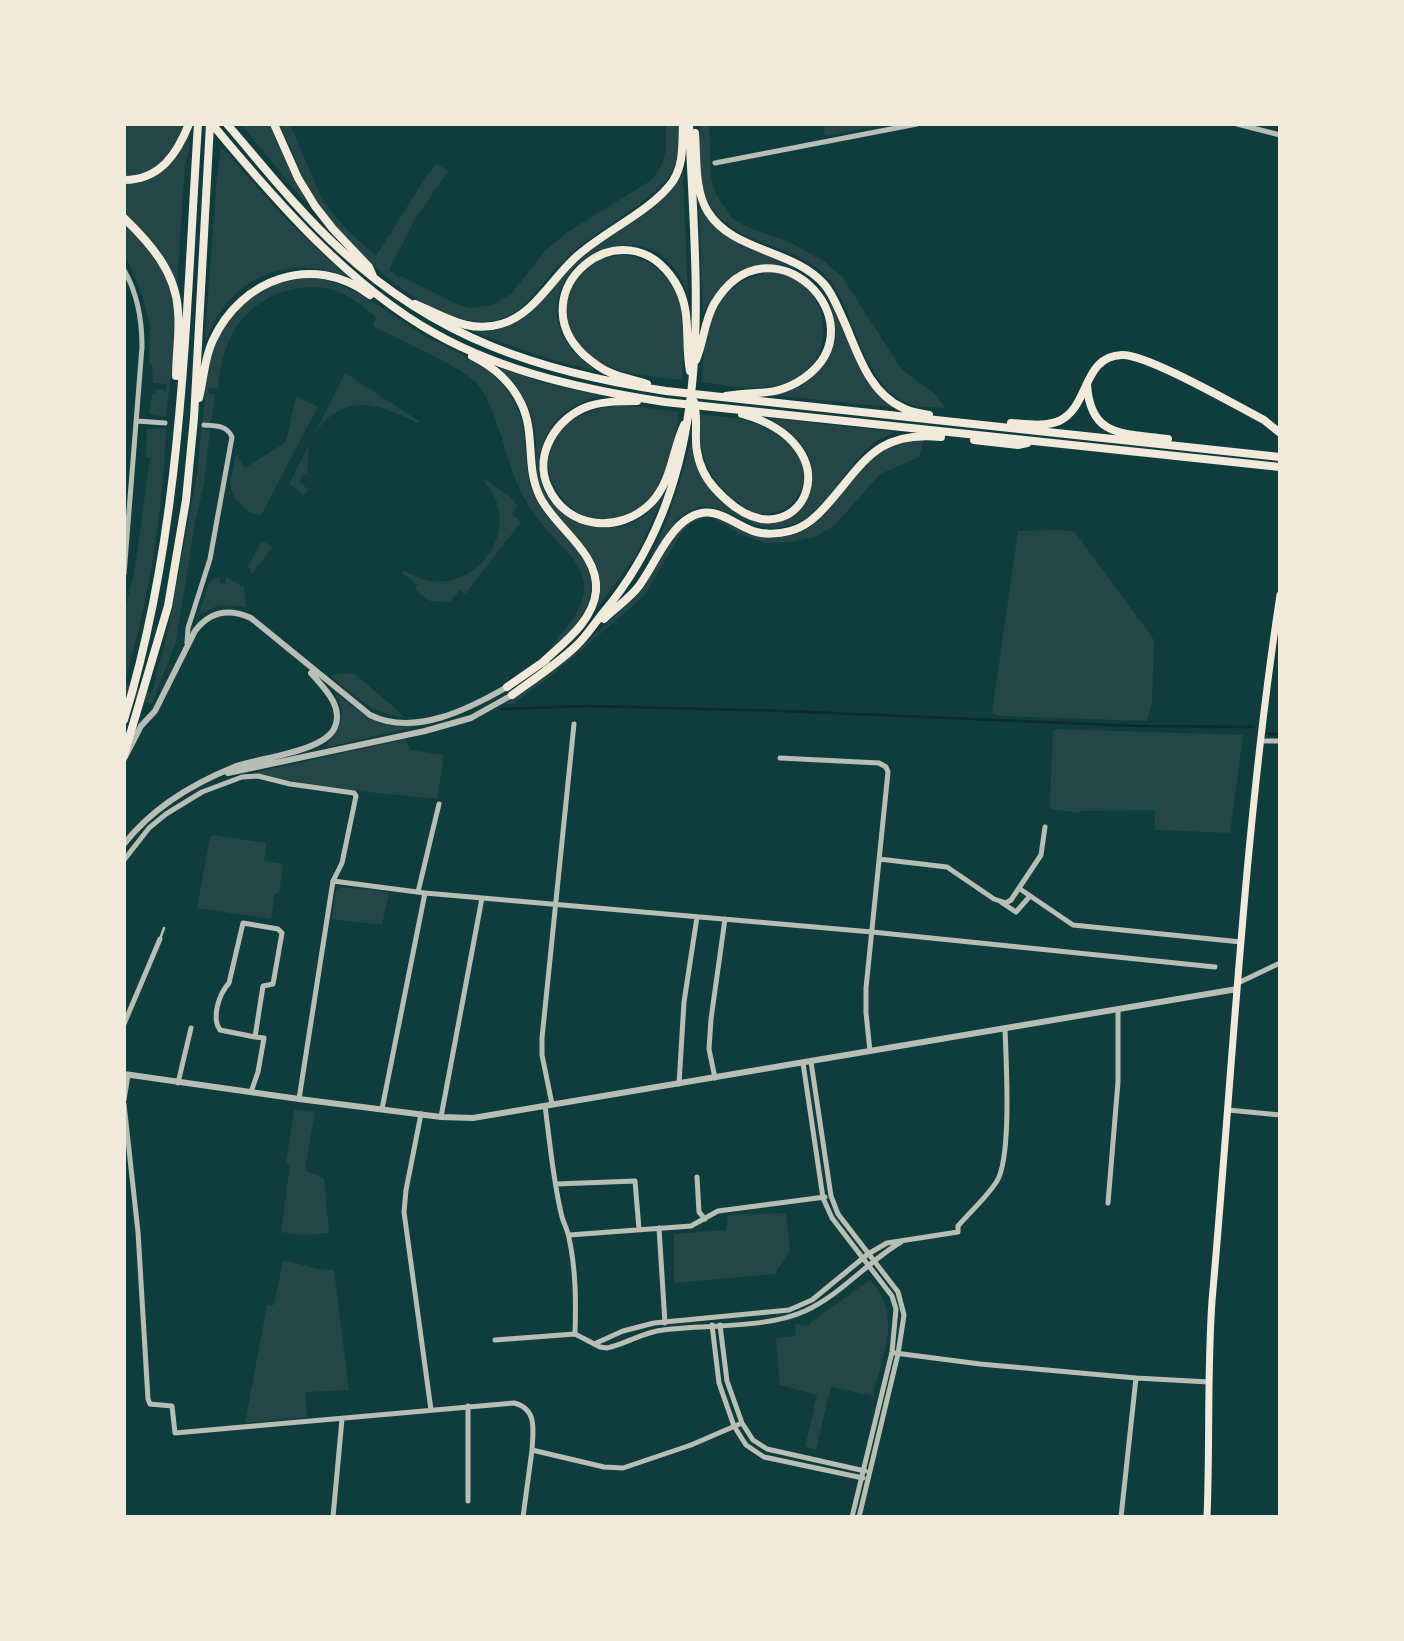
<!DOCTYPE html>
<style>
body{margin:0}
#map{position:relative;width:1404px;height:1641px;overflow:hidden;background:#0f3d3e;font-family:"Exo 2",sans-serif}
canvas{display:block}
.frame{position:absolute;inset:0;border:126px solid #f1e9da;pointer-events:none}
</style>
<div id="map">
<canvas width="1404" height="1641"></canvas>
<div class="frame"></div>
</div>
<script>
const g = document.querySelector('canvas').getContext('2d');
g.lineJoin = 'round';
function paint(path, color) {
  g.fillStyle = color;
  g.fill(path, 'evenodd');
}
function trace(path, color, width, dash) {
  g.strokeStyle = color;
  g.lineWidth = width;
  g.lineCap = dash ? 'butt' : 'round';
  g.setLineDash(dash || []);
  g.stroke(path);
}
paint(new Path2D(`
 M124,124H185C173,156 159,174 124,176Z
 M241,124H270L308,206Z
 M280,124H290L323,201L347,230L376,256L427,175L437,164L448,171L414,221L389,270L399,278L401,276L461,306L471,308L492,305L511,294L545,251L569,231L650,181C668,162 666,148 666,124H679C679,134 681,146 679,156C671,189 621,216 595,235C578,246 565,259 551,274C539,287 527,307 510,315C449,347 351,252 320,206C303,181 292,151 280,124Z
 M700,124H709L711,178L716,194L732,218L747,227L789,242L825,262L843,278L902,370L935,394L945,408C935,407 923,408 913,405C874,394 862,345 847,312C842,301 837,289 829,279C798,243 739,248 712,208C696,185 701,151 700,124Z
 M823,124H889L825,136Z
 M189,132V151L185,165L177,285C164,256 148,234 124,213V183C162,176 174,168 189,132Z
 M221,147L289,222L346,276C286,253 228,279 206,340L205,336L216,187Z
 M683,173L688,297C660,195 522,262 565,340C573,353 585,362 596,371L536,355L475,332C492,332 507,328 521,319C544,305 557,279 576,261C610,230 658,213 683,173Z
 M699,203L710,220L807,272L824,288L847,333L890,407L772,395C852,383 856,267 773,264C758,264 744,267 732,276C718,285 712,302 703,312Z
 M124,223C138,236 153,251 162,268C185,312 171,370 166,417L149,414L152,394L155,393L156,389L166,390L167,384L153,383L152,365L149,364L150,328L143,298L129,263L124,256Z
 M623,255C655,257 682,286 683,318C685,339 682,360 682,380C647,376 614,375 586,352C545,317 574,258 623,255Z
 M770,272C827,275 845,355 792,380C763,393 732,387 702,382C705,331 710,283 770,272Z
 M310,277C357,284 387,313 427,337C445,347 467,354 483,367C497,377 510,391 517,407C530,437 521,471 536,500C549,523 572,540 585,563C603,597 577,630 550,648C563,630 587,608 584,583C581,560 558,544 544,527C537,518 529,507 523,496C507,468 497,403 476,383C455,363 400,340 373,326L376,317C364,307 351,296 336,291C294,277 245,301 229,341C222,356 220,372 218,388H209L208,393L215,395L211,422H205L203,429L210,430L204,484L195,523L176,642L152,704L124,696V613L134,574L150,458L146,457L147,429L166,428C163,515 149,600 124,684L152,693L167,635L197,475L208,363L216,338L241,302L277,281Z
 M499,368L548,384L602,396C579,401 561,411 549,431C504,505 616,571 665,493L637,554L596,610C614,544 560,539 541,490C535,474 537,459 536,442C535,413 521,387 499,368Z
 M345,373L419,421L417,423C378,403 343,391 314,435Z
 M296,396L318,407L261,515C254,515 252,513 246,509C223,491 232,478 236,453L245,468L286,442Z
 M624,405L679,412C675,434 673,460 662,480C595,600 465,419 624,405Z
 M698,414C718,416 738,417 756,424C770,429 787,439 796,451C809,471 805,499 782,510C774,514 764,515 756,513C745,510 738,502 729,495C704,473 699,447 698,414Z
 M770,418L895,432C885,437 876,440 868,448C843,471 830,506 799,522C750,546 722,486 683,515C667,526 661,548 648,561C668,523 680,485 690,444C694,458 698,472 706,484C767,573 873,479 770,418Z
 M924,439L919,457L880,474L835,525L817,536L792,542L765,543L738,533L712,517C725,519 734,527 746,532C756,537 768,537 778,537C827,536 841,482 874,456C889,444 905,441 924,439Z
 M309,445L307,476L304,474L299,482L309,490L303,495L289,484Z
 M481,477L509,496L518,506L512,514L521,522L465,594L460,590L450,602L430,601L415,589L417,585L402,573L403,571C411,574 420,579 429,581C469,587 505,551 499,511C497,498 489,487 481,477Z
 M708,516L692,523L683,531L644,596L556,672L513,704H506L583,646L641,591L680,528L697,518Z
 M1062,530L1075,532L1154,640L1152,702L1147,721L1001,716L992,713L1018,531Z
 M264,542L272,547L252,574L248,566L260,544Z
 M220,576L219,583L225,584L226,577L244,587L246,607L219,605L199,615L209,582Z
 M344,673L355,674L405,717C373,715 353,695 330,675Z
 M334,692C356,708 370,725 399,726C407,727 415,725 422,725L324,748C339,730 350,717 334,692Z
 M1053,729L1243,735L1230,833L1155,830V810L1081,811L1080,813L1052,809L1050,805Z
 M406,739L410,750L444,755L437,799L319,787L253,773Z
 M213,835L266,843L264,861L283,864L279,894H275L271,919L197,908L210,837Z
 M341,887L389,892L382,925L332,919L336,890Z
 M294,1110L315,1112L305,1170L324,1178L329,1233L304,1235L281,1232L290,1165L286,1163Z
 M786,1213L790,1250L775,1274L674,1283V1234L726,1230L728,1215Z
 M283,1260C300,1263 317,1271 334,1270L349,1390L305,1392L307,1417L245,1423L267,1305H274Z
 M870,1280C903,1315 883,1354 873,1396L831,1387L816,1449L805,1447L817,1395L780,1385L776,1338L796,1336L795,1324L809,1326L811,1322Z`), '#244646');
trace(new Path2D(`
 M502,709L586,706L785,711L1136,726L1254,727
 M1268,734H1280`), '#0a2a2b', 2.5);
trace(new Path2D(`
 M160,939L164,928`), '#b8beb3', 2.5);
trace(new Path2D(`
 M1237,124L1280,135
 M715,163L917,124
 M124,270C138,294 142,320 142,347L124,574
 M137,421L165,423
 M187,643L188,628L210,559L232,437C227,425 215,426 204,425
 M1261,741H1280
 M780,758L879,763L886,767L888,772L866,988V1013L870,1051
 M879,859L947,867L994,899L1006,903L1011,900L1041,855L1045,827
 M124,860L149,828L166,814L202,792L242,777L258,776L290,784L354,793L356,796L342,863L333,881L299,1099
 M333,881L425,893L872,932L1215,967
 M1020,889L1073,925L1241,942
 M418,892L439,804
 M1001,902L1016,912L1030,896
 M1238,983L1280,963
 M124,1024L160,939
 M811,1062L831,1196L838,1214L898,1292L904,1315L898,1354L859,1517
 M803,1063L823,1198L832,1218L892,1296L896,1309L892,1352L852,1517
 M715,1078L709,1049L711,1019L725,919
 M178,1083L191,1028
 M679,1084L684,1002L697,917
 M251,1092L258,1072L264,1038L255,1037L263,986L273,984L282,933L278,929L243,923L229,983C219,994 211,1018 220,1030L255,1037
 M124,1100L128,1075
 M124,1104L138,1232L148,1399L150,1404L172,1406L175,1433L514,1403C538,1409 533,1431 532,1450
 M552,1104L542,1055V1038L574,724
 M545,1106C550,1143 553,1181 562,1217C564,1224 568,1231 569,1238C576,1270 576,1301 575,1334
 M382,1109L425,893
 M1228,1110L1280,1115
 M421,1114L406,1190L404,1212L431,1410
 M441,1117L482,898
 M697,1177L699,1212L705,1219
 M556,1184L635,1181L639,1229
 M1108,1203L1118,1082V1011
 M659,1228L665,1323
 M569,1235L691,1226L718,1211L825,1197
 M712,1325L719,1383L734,1426L746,1445L764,1457L863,1478
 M720,1325L727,1381L742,1423L753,1440L767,1449L865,1471
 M575,1334L600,1347L607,1348C626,1344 643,1332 663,1330C706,1324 766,1329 805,1311C842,1294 867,1262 901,1242
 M495,1340L575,1334
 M594,1344L623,1331L654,1323L789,1310L812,1300L868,1254L887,1243L958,1232V1226C970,1212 987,1197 997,1181C1012,1156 1006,1060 1005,1028
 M895,1353L980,1364L1136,1378L1209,1382
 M468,1406V1501
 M333,1517L342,1419
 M523,1517L532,1450L604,1467L623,1468L691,1445L742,1423
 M1121,1517L1136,1378`), '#b8beb3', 5);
trace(new Path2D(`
 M124,759L141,726L155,711L195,631C210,611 229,608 251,618L370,715C414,737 469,709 507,687
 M228,773L425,731L471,718L512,695
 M124,844C153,807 192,784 234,767C258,758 322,752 334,729C345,707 324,688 311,673
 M124,1074L299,1099L441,1117L473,1118L1237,989`), '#b8beb3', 6);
trace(new Path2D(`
 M1207,1517C1210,1445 1207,1373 1212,1301C1233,1066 1244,829 1280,595`), '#f1e9da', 7);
trace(new Path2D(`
 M212,124C275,200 349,286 436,334C506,373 587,390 665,402L1280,467
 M227,124C264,167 299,212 341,250C436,338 540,372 666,391L1280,457
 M274,124L298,178L315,206L333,229L369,267L373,276
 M695,133C697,157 694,190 708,212C733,252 793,249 824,284C832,293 837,306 842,317C857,349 867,392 903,408C910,412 920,413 929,415
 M124,180C160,180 177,154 189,124
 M124,218C150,243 176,272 178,311C180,332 176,355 176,376
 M415,304C444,316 469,334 501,324C534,315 552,278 576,257C603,232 653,210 673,181C684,164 682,144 683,124
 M472,356C492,366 511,382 521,403C536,433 525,467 540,497C556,529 599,552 596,591C593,622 563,643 542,663
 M696,360C704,341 704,322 714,304C769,211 883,322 804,378C775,398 757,390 726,396
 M647,384C635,380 622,378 611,373C601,369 592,362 584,355C517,292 624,201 675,282C693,311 684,341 690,371
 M1087,384C1090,439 1125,433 1168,439
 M199,398C204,379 204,358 213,340C241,279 313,252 370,295
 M637,401C621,401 605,401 589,406C557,417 533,454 548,487C567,530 620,534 651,503C672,481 672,451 684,425
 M694,402C700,427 690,442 703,471C710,486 722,497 735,507C803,556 855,445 742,414
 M1011,423C1026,424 1045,427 1059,421C1090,407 1082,356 1122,355C1147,354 1237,406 1264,420L1280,433
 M974,440L1018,445L1027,443
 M604,619C615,608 629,599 639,586C653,567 668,530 689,518C714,503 731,523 753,531C764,535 779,534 790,531C805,527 815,518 825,507C863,465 875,430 941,437
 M507,687L546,660
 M512,695C534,679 557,664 576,646C586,637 594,624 603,613C720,473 696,294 689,124
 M124,720C183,528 185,324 198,124
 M124,755L168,606L186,500L194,418L210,124`), '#f1e9da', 8);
</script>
